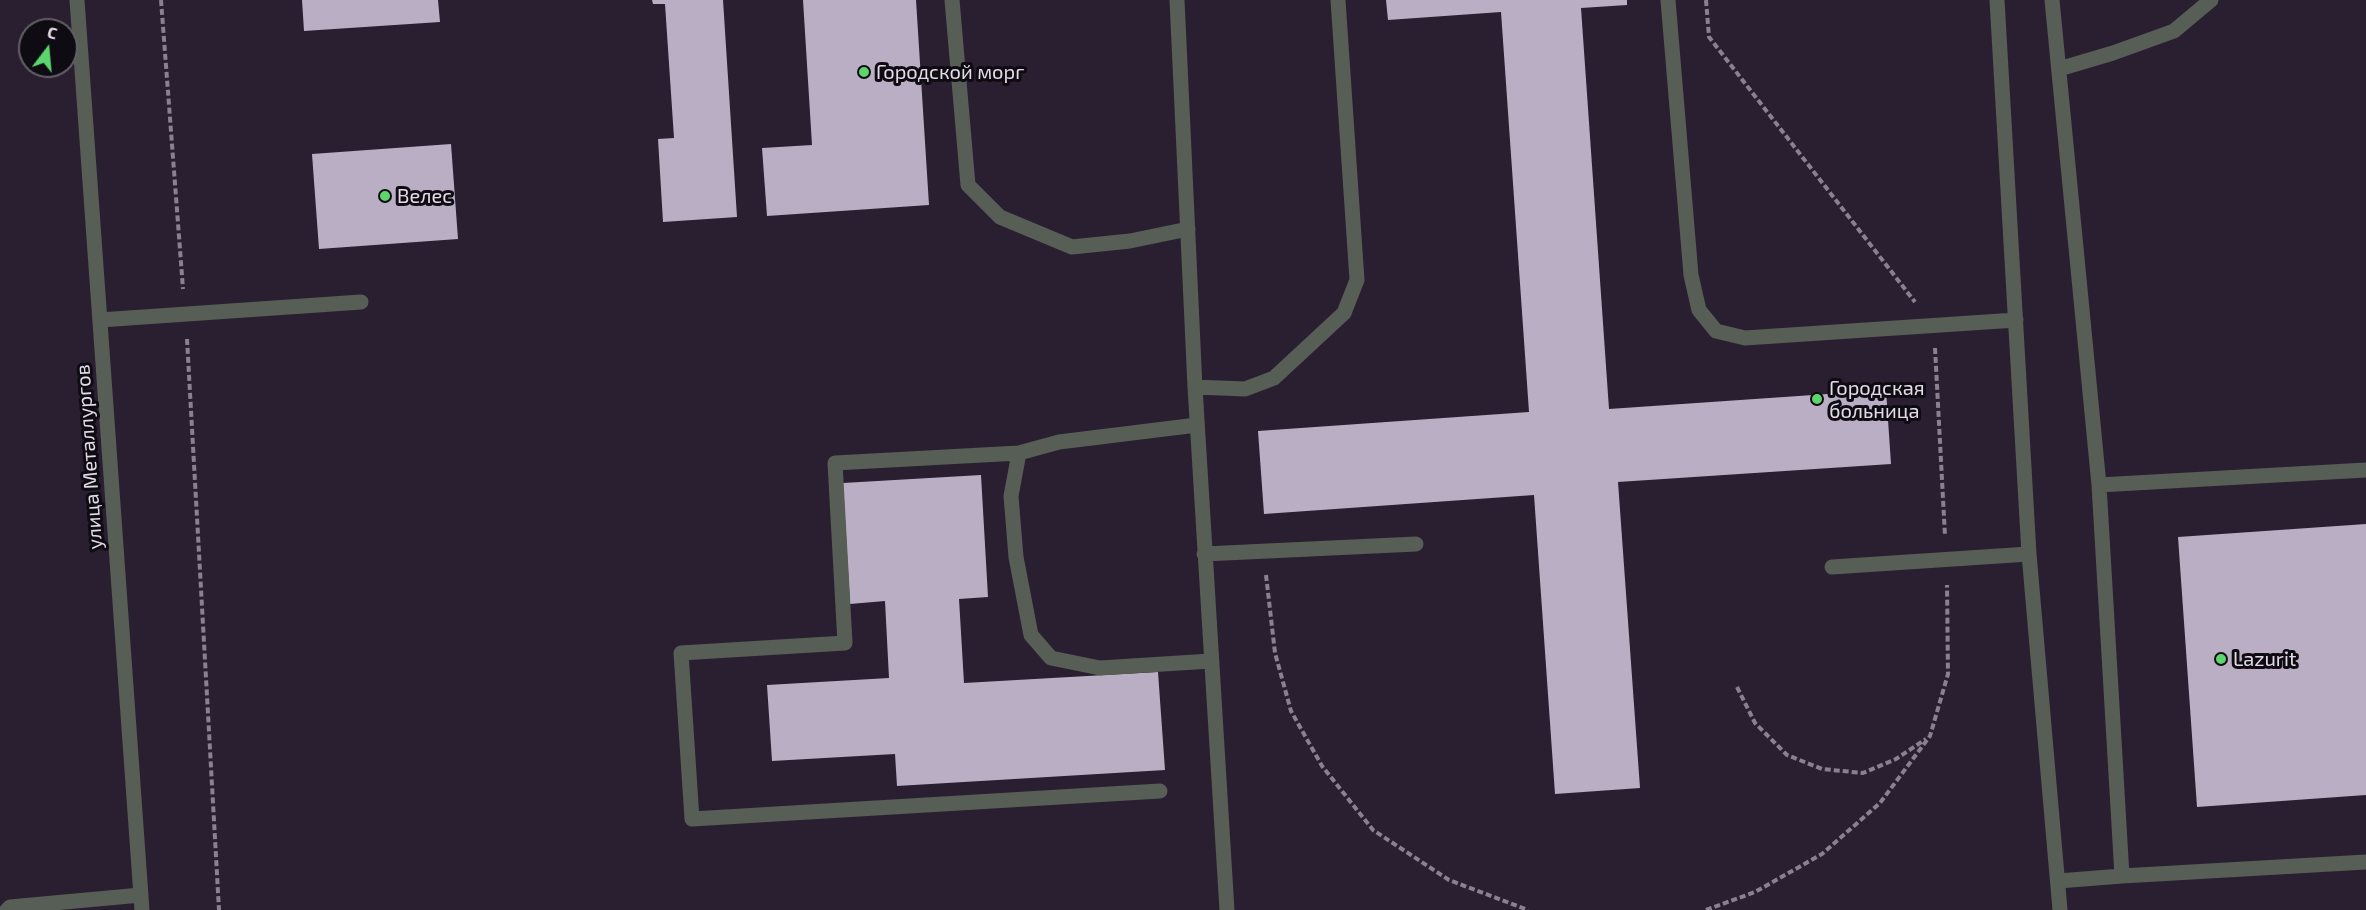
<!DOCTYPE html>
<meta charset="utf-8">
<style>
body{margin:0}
#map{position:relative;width:2366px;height:910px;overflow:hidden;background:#291f30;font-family:"Exo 2",sans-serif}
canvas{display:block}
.north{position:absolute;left:18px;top:18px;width:60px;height:60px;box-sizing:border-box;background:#0f0b13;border:2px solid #645f68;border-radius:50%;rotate:16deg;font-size:16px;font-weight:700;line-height:24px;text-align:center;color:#e3dce8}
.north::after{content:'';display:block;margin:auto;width:21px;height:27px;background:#5dd56d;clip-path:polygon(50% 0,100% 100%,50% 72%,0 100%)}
</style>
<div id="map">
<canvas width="2366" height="910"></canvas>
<div class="north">С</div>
</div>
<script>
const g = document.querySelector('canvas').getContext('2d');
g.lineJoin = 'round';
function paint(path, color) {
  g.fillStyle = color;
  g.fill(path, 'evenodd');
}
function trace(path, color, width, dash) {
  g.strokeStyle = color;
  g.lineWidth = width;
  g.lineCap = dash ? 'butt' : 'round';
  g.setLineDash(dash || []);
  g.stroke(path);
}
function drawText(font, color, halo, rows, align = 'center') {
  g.font = font + ' "Exo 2",sans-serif';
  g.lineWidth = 6;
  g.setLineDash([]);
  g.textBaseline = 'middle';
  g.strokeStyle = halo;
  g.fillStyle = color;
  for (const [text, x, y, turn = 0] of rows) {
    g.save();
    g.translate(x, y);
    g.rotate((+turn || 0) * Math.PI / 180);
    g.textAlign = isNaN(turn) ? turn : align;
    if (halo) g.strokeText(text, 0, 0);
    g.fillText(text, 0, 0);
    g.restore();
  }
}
paint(new Path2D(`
 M302,0H438L440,22L304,31Z
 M652,0H723L737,217L663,222L658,139L674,138L665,4H653Z
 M803,0H916L929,205L767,216L762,148L812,145Z
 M1386,0H1627V5L1581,8L1609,409L1886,390L1891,464L1618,482L1640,788L1555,794L1534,495L1264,514L1258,431L1529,412L1501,12L1388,20Z
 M451,144L458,239L319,249L312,154Z
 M981,475L988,597L959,599L964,683L1158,672L1165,770L897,786L895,754L772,761L767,685L889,678L885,601L850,604L843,483Z
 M2366,524V795L2197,807L2178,537Z`), '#baaec4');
trace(new Path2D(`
 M161,0L183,289
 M1706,0L1709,37L1915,302
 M187,339L219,910
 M1935,348L1945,536
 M1266,575L1275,653L1291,711L1322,766L1373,830L1449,880L1528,910
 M1737,687L1755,723L1787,755L1822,769L1863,773L1896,759L1926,739
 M1706,910L1755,892L1822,854L1880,803L1930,736L1948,674L1947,585`), '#89818f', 4, [6, 3]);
trace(new Path2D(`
 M77,0L142,910
 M952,0L968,185L1000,217L1072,247L1130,241L1188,229
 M1177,0L1195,387L1227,910
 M1668,0L1691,275L1699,310L1716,331L1745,338L2016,320
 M1997,0L2029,554L2060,910
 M2052,0L2099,485L2122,876L2366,862
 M2059,69L2113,53L2174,31L2211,0
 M100,320L361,302
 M1195,387L1245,389L1274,378L1344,313L1357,280L1338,0
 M1197,425L1059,442L1019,453L1011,496L1016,557L1031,635L1051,658L1100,668L1211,661
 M1019,453L835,463L845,643L681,653L692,819L1160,791
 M2099,485L2366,470
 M1204,554L1416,544
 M1832,567L2029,554
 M2058,881L2122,876
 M7,910L10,907L141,895`), '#565e56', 15);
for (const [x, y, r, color] of [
 [864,72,6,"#5dd56d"],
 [385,196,6,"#5dd56d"],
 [1817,399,6,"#5dd56d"],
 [2221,659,6,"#5dd56d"]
]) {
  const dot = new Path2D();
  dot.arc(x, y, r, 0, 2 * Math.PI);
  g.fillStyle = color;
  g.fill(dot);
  trace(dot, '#0f0b13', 2);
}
drawText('20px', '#e3dce8', '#0f0b13', [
 ["Городской морг",876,72],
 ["Велес",397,196],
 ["Городская",1829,388],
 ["больница",1829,411],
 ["Lazurit",2233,659]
], 'left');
drawText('20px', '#e3dce8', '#0f0b13', [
 ["улица Металлургов",89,457,-94]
]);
</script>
